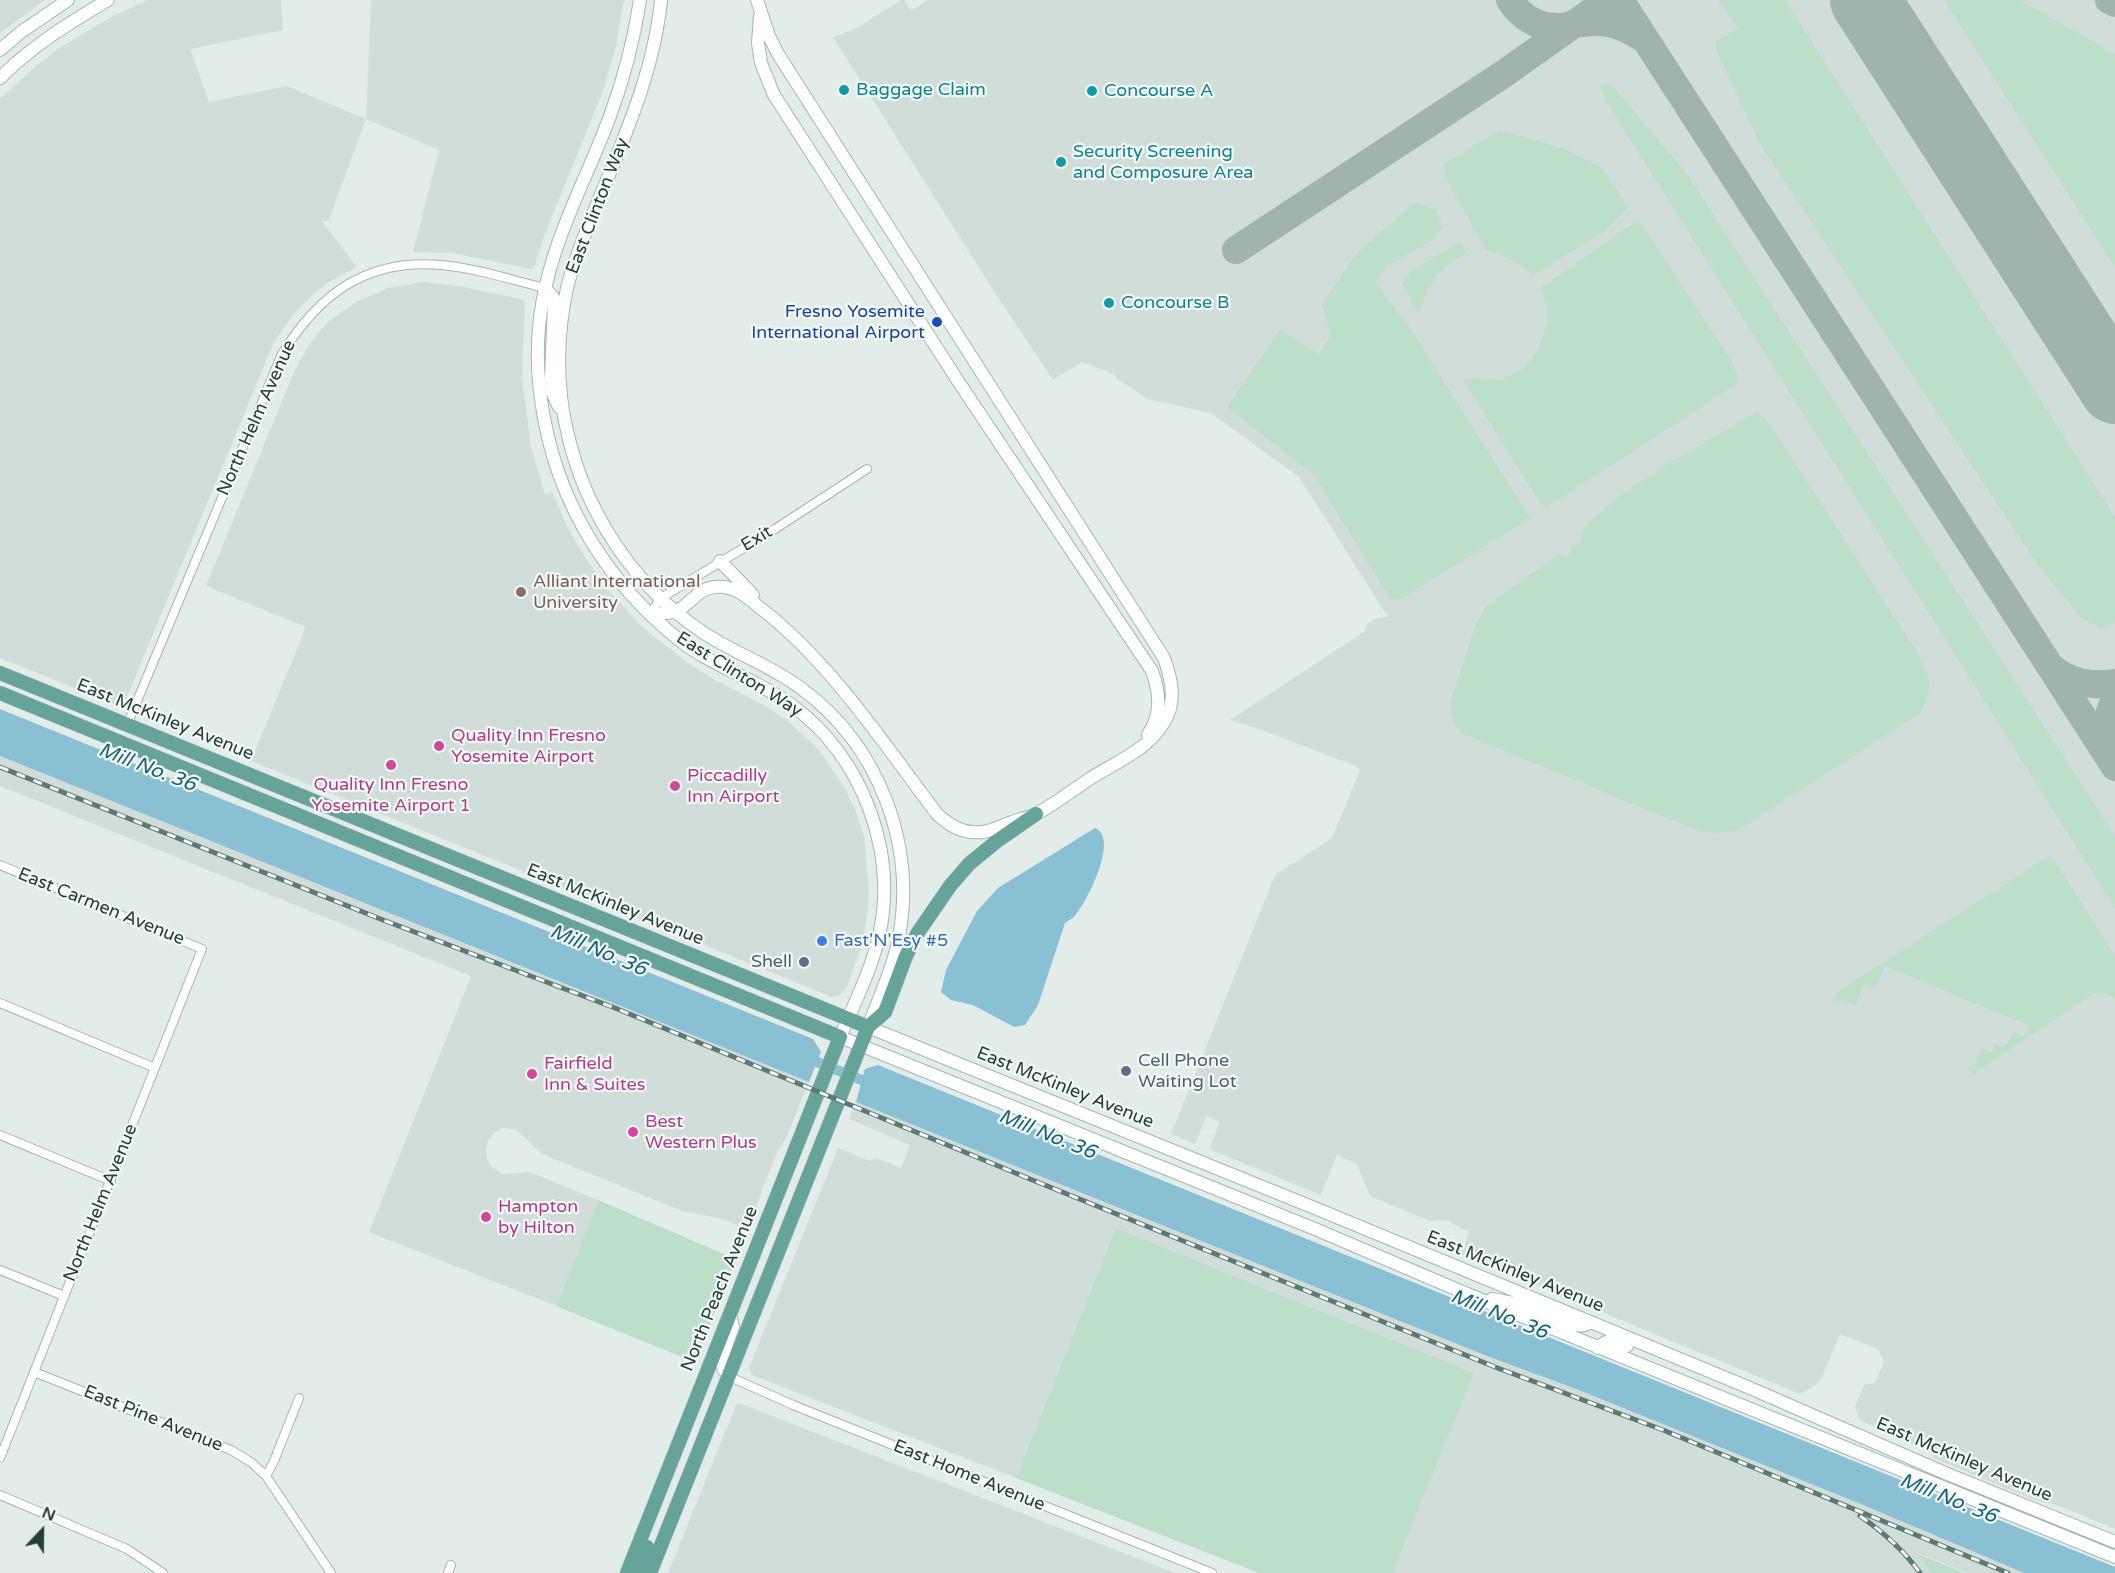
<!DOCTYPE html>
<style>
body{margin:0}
#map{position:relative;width:2115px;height:1573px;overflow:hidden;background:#e2ede9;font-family:"Varela Round",sans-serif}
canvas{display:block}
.north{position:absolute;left:12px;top:1501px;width:60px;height:60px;-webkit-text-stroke:4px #f3f9f7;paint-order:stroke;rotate:22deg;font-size:16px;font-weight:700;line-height:24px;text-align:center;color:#223f3a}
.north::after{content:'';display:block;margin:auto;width:21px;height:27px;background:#223f3a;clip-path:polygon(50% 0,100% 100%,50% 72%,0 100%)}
</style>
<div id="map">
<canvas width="2115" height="1573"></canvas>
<div class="north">N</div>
</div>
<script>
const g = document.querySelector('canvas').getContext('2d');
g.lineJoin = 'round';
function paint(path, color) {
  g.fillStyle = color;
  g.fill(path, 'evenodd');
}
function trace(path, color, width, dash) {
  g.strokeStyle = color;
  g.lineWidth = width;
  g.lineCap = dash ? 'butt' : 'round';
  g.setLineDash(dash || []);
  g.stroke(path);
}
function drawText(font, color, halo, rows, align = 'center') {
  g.font = font + ' "Varela Round",sans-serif';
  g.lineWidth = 4.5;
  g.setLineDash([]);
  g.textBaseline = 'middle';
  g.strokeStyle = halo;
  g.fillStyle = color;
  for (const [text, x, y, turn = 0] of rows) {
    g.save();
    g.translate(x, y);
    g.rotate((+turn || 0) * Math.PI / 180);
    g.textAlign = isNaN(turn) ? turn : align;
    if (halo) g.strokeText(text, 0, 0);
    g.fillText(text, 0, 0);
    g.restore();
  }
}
paint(new Path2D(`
 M0,0H45L0,33Z
 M148,0H281L283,30L190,49L209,102L287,86L366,119L371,0H624L616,46L603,91L544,236L535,265L531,269L453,253L413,252L439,150L366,119L328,222L321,220L357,267L327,283L313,294L293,315L274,342L124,704L119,706L0,658V99L37,65L61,47L113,16Z
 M901,0H904L911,11L928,0H2115V1529L2057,1505L2034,1500L1934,1458L1931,1453L1860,1420L1855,1407L1864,1385L1875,1383L1884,1362L1878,1349L1840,1334L1821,1379L1816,1385L1800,1394L1461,1254L1469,1232L1446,1220L1430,1221L1370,1196L1357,1164L1337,1155L1321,1195L1209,1149L1220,1122L1207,1116L1195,1144L1171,1134L1275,875L1332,838L1360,770L1358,767L1262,730L1230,720L1364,632L1368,623L1377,618L1388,617L1299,477L1211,413L1147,399L1117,379L1114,374L1082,362L1053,380L995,293L833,37L855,29Z
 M423,282L458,286L521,299L525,302L522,378L531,447L545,494L552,492L567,526L586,559L604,585L643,628L688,663L715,680L764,705L789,722L819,750L845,788L856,812L864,837L869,892L867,917L862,945L847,987L839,996L832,997L251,761L306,627L206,586L294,372L311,342L327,323L356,302L388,288Z
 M0,756L809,1082L786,1138L776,1155L758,1201L753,1222L745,1228L722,1219L682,1211L542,1154L517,1130L503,1128L494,1133L488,1141L486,1149L487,1159L492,1167L502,1174L529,1172L598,1200L556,1306L369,1232L471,976L0,786Z
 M856,1102L1487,1356L1576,1389L1863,1505L2024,1573H1967L1918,1553L1931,1573H1393L1474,1373L1116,1228L1016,1478L752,1375L749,1368L838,1148L870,1161L876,1158L901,1168L910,1145L849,1119Z
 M737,1403H739L1175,1573H668Z`), '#d1ddd9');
paint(new Path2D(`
 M1718,0H1785L2115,517V623L2101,628L2082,618L2037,564L1760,144L1716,49V41L1735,31L1738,27Z
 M1944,0H2019L2115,54V267Z
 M1608,84L1615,89L1687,174L2115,836V908L1604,98L1601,87Z
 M1500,130L1565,149L1602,168L1628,207L1603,232L1532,276L1522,266L1498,253L1486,250L1446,178L1444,164Z
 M1414,203L1435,209L1443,227L1431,241L1387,266L1375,282L1410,328L1530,518L1401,599L1391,600L1314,475L1227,407L1280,330L1318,354L1331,337L1322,304L1357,253Z
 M1635,222L1642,225L1731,360L1737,374V384L1547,507L1541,504L1463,380L1464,378L1501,380L1523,369L1536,353L1545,331L1548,317L1546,303L1541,288Z
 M1459,243L1467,253C1438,269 1429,282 1419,312H1417L1402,283L1411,271Z
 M1757,412L1766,419C1806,479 1845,540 1883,600C1895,619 1922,655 1927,675C1932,691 1927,701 1919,714L1736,831L1716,833L1698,831L1464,734L1456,727L1452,716L1451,701L1476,624L1487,606L1559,554L1570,556L1571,547L1581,542L1582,532L1587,524L1620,496L1661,468Z
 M2051,855L2115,956V998C2105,993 2099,991 2089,996L1973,1074L1968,1066L1973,1068L1982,1048L1992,1052L1995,1044L2003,1048L2006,1043H2008L2013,1032L2023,1036L2030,1026L1885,966L1875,988L1864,984L1855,1006L1843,1001H1832L1835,995L1843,988Z
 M598,1200L731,1257L733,1265L700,1350L694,1355L692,1361L556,1306Z
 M1116,1228L1474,1373L1393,1573H1259L1016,1478Z
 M1918,1554L1965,1573H1931Z`), '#bbdfc8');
paint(new Path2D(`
 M0,709L813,1039L821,1052L809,1082L0,756Z
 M1095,828C1120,838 1086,905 1073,918C1070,920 1067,921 1065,923L1038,1005L1025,1025L1014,1027L973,1005L951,1000L941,992L946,970L977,911L998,888Z
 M878,1065L2115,1567V1573H2024L1863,1505L1576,1389L1487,1356L856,1102L865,1069Z`), '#89c0d4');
trace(new Path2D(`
 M805,1057L874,1085`), '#89c0d4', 10);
trace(new Path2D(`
 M1510,0C1521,18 1539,28 1561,27C1566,27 1570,25 1575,24C1585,22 1597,21 1608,23C1622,25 1634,33 1646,40
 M1620,0L2115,767
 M2109,0L2115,3
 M1236,250L1502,75L1608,0
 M2050,666C2066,682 2093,687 2115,683
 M2103,748L2106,722L2115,699`), '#9fb4af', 28);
trace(new Path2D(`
 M1865,0L2115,389`), '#9fb4af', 70);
const street = new Path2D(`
 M650,614L661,598L775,529L867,469
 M127,725L282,354C319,294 367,258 441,265C476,268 511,280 545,288
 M0,865L202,949L0,1458
 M0,1003L155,1068
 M0,1135L111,1181
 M0,1270L64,1296
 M731,1311L735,1327L721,1366L722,1371L728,1376L793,1405L1212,1573
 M34,1372L231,1450L252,1463L266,1476
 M299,1398L274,1461L266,1476L331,1573
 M0,1495L127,1549L163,1573
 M448,1573L451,1565`);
const secondary = new Path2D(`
 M640,0C634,40 624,78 610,116C589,173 559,227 546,285C535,330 536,379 545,423C562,510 610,584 678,639C713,667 757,679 793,706C862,757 898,851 879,936C871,971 854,1004 840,1037L1315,1229L1465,1293L2115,1557
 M661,0C654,72 624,138 597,204C586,232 574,259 567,288C557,334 556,385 567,431C585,512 634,587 704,633C736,654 772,666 802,689C879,746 916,844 899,937C893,968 879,998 868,1027L1322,1211L1750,1388L1945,1473L2115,1542
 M760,16L758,43L761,63L774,95L960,384L1152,671C1160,694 1162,713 1148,735
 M0,50L21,32L68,0
 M0,78C32,46 69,23 108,0
 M545,288L553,297L554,303L551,377L552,392L559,407
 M720,561L753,595
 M650,614C657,613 670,614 677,611C694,602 699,584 724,587C739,589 748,598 759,607C828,659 885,745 937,814C950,826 963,834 982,832C993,831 1002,825 1012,822C1020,819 1030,817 1038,813C1056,803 1073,790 1091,778C1115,763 1148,749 1163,724C1177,703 1172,680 1164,658L778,54L769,36L757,0
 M1492,1299C1502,1301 1512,1302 1521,1305C1536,1310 1576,1333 1589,1323
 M1598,1348C1608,1337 1615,1341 1627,1346`);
const primary = new Path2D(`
 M0,673L868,1027
 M0,693L840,1037L627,1573
 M639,1573L647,1547
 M650,1573L868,1027L885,1012L906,956L917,934L950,886L969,864L997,841L1036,814`);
trace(street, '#a5b5b1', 10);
trace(secondary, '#a0b9b3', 14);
trace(primary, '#c1c9c8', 15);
trace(street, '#fff', 8);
trace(secondary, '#fff', 12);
trace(primary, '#66a49a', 14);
const rail = new Path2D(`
 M0,767L383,920L615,1008L1030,1179L1495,1367L1663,1430L2008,1573
 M1860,1516C1883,1532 1903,1549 1920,1573`);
trace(rail, '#5c7a75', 5);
trace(rail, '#f3f9f7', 3, [9]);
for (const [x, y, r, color] of [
 [844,90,6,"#0f9aa8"],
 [1092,91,6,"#0f9aa8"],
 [1061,162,6,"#0f9aa8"],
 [1109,303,6,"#0f9aa8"],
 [937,322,6,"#1a4fb4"],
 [521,592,6,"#8d6e63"],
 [439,746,6,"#d1479c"],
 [391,765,6,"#d1479c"],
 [675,786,6,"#d1479c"],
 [822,941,6,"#3f7fe0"],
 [804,962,6,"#5c6f8a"],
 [1126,1071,6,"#5c6f8a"],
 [532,1074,6,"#d1479c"],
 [633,1132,6,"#d1479c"],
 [486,1217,6,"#d1479c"]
]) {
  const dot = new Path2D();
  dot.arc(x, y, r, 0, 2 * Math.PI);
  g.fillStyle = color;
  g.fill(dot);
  trace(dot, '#f3f9f7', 2);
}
drawText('18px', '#0d838f', '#f3f9f7', [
 ["Baggage Claim",856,90],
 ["Concourse A",1104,91],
 ["Security Screening",1073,152],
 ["and Composure Area",1073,173],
 ["Concourse B",1121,303]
], 'left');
drawText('18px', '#223f3a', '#f3f9f7', [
 ["East Clinton Way",598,206,-69],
 ["North Helm Avenue",257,418,-66],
 ["Exit",757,539,-31],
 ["East Clinton Way",739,675,32],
 ["East McKinley Avenue",165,720,22],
 ["East McKinley Avenue",615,905,22],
 ["East Carmen Avenue",101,907,22],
 ["East McKinley Avenue",1065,1088,22],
 ["North Helm Avenue",101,1203,-68],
 ["East McKinley Avenue",1515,1272,22],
 ["North Peach Avenue",720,1289,-68],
 ["East Pine Avenue",153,1419,22],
 ["East McKinley Avenue",1964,1460,23],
 ["East Home Avenue",969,1476,22]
]);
drawText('18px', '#164399', '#f3f9f7', [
 ["Fresno Yosemite",925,312],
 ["International Airport",925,333]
], 'right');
drawText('18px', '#785e54', '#f3f9f7', [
 ["Alliant International",533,582],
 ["University",533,603]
], 'left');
drawText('18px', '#b23c85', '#f3f9f7', [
 ["Quality Inn Fresno",451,736],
 ["Yosemite Airport",451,757],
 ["Piccadilly",687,776],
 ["Inn Airport",687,797],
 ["Quality Inn Fresno",391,785,"center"],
 ["Yosemite Airport 1",391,806,"center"],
 ["Fairfield",544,1064],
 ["Inn & Suites",544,1085],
 ["Best",645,1122],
 ["Western Plus",645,1143],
 ["Hampton",498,1207],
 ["by Hilton",498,1228]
], 'left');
drawText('18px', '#366cbe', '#f3f9f7', [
 ["Fast'N'Esy #5",834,941]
], 'left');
drawText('18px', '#4e5e75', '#f3f9f7', [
 ["Shell",792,962],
 ["Cell Phone",1138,1061,"left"],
 ["Waiting Lot",1138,1082,"left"]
], 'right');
drawText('italic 20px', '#19627d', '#f3f9f7', [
 ["Mill No. 36",147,768,21],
 ["Mill No. 36",598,951,23],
 ["Mill No. 36",1047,1135,22],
 ["Mill No. 36",1499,1315,22],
 ["Mill No. 36",1948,1499,22]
]);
</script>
